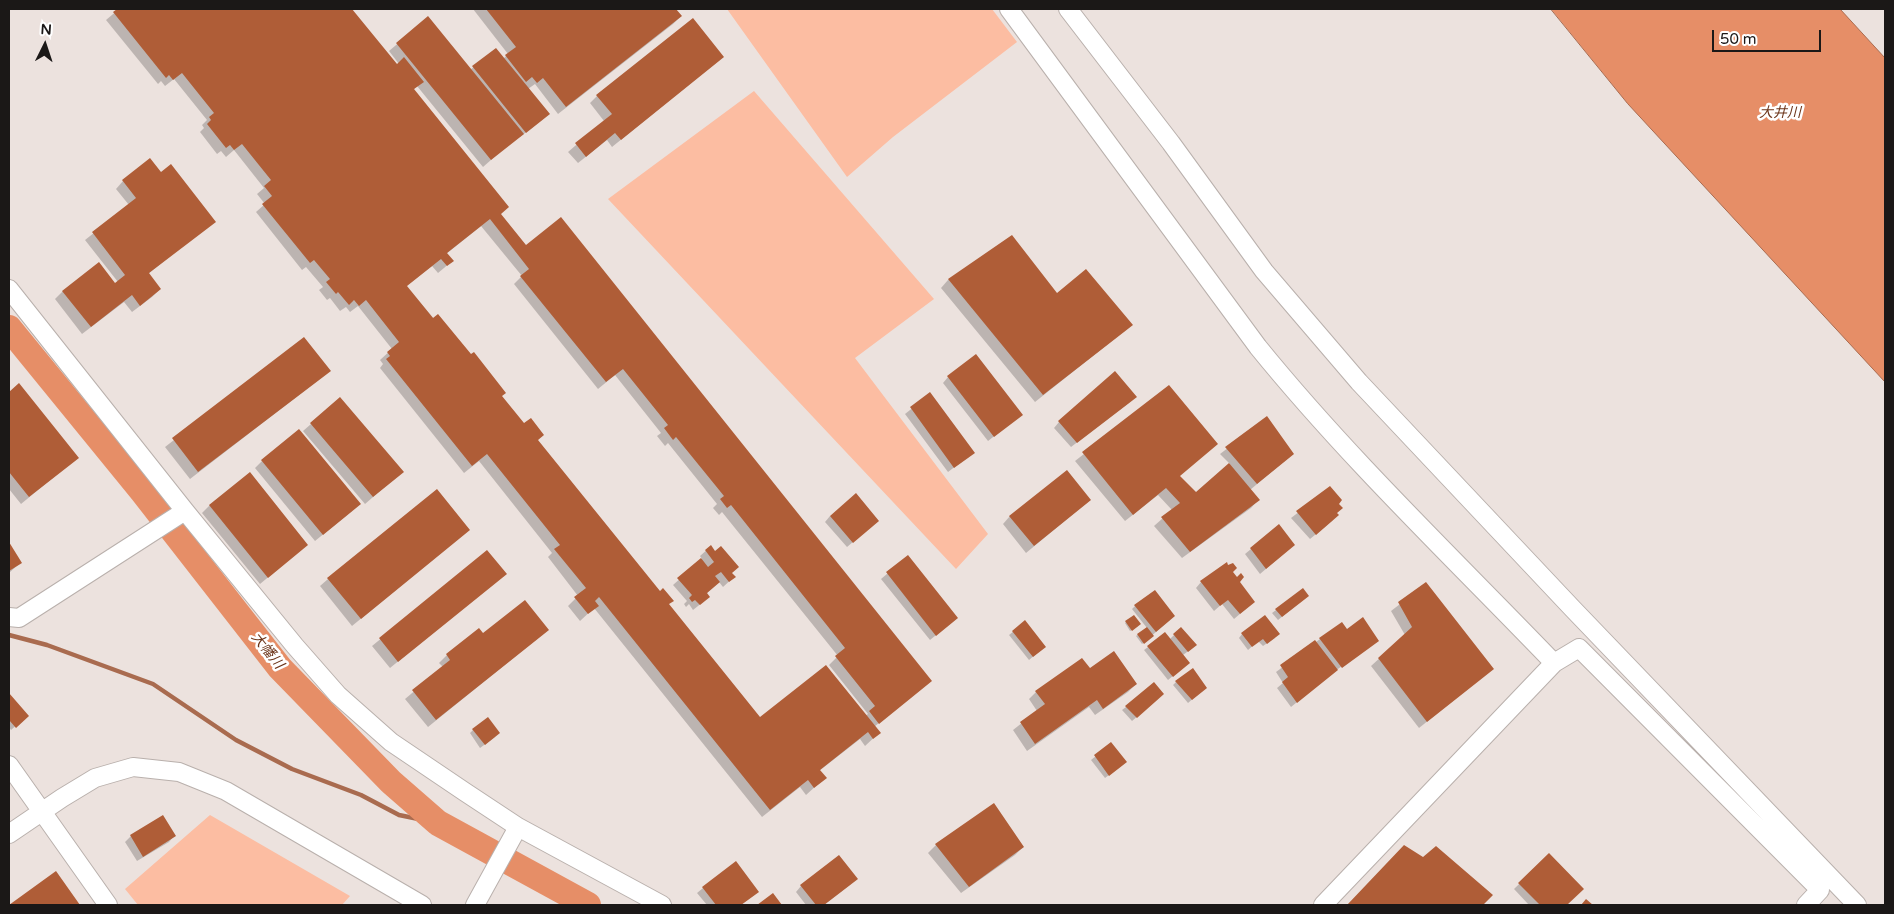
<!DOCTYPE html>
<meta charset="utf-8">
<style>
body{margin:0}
#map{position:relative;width:1894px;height:914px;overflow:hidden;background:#ece2de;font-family:"Varela Round",sans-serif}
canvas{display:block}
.frame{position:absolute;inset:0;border:10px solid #1b1817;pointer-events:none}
.north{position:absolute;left:20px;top:20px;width:50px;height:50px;-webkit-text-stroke:4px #fff;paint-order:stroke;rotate:4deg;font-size:14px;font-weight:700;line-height:20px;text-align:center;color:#1b1817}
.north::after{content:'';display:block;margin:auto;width:18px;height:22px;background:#1b1817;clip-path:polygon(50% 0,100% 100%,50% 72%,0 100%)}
.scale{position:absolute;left:1712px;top:30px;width:109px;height:22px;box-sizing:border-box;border:2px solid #1b1817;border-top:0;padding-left:6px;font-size:15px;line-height:18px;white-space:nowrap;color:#1b1817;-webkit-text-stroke:4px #fff;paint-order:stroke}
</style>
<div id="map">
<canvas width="1894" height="914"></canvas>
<div class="frame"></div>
<div class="north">N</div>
<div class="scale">50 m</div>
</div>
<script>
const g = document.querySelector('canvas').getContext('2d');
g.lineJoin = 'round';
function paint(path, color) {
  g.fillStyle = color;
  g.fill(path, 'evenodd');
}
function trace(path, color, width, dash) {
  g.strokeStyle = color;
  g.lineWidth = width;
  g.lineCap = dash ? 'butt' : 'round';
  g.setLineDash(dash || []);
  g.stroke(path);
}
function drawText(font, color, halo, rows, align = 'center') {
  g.font = font + ' "Varela Round","Noto Sans JP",sans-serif';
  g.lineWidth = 5;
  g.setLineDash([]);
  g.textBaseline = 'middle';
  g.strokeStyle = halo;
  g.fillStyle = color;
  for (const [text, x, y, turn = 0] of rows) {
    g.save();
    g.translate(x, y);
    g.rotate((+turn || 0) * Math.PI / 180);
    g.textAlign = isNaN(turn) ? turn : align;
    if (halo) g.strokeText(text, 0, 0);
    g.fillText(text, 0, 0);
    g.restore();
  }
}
paint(new Path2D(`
 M727,9H992L1017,42L893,137L847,177Z
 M754,91L934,299L855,358L988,534L956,569L608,199Z
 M210,815L350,896L342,905H138L125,889Z`), '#fcbda2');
const water = new Path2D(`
 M1551,9H1840L1885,58V382L1628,104Z`);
paint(water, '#e68e67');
trace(water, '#a96b4f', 1);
paint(new Path2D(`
 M119,9H351L396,66L399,64L389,51L428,18L470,70L495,49L503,59L508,54L473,9H675L681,16L673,24L558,114L535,84L528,89L543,119L520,137L516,138L483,167L417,86L413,90L500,215L525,247L931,681L874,727L879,733L865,746L860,739L819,771L817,785L806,795L800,787L762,817L594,608L580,621L568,606L578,596L548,557L552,553L479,461L464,473L380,368L383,364L380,360L392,349L358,306L350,312L346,307L340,311L330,298L327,300L319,290L323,287L306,267L302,270L256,212L265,204L257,194L264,188L234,150L226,157L221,151L217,154L200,132L204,128L202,125L207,120L174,79L165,86L161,81L158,84L106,20ZM481,226L522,276L514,284L598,389L615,375L661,433L657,436L665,446L668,443L717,504L713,508L719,515L722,512L838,656L829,665L868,714L865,716L760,719L537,440L406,286L432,266L438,273L444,268L452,261L446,254Z
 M723,57L612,147L607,140L578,163L568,152L604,121L590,103L597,96Z
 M160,174L214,221L148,274L160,289L152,297L132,312L124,302L82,334L55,299L63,291L115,285L118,282L85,240L129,205L116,189L123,181Z
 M1011,236L1056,295L1123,332L1035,402L941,288L948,280Z
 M304,339L321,378L190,479L165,447Z
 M948,377L1015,420L988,441L943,383Z
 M19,385L77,458L21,504L9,489V393Z
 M1169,387L1179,477L1196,494L1230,464L1220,454L1267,418L1287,459L1250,490L1258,500L1251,508L1182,558L1154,526L1172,510L1158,495L1125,521L1075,461Z
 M930,394L973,453L948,472L905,414Z
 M1130,402L1071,447L1054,428L1059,422Z
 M311,424L394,479L365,504L303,431Z
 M262,461L352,511L315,541L255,468Z
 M1330,488L1337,504L1336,513L1332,521L1310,539L1291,518Z
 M1090,500L1026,553L1003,524L1010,516Z
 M210,505L307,545L260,584L202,513Z
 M830,516L872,526L847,547L825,522Z
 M469,530L352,626L320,586L328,579Z
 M9,544L20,563L9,573Z
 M710,547L734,577L723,587L719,582L706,594L703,602L693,610L689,604L686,607L684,604L687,601L673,585L702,559L700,556Z
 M1251,549L1288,550L1260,574L1245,554Z
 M487,552L505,574L390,668L372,646Z
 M908,556L957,618L930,640L881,579Z
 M1231,572L1238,582L1248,607L1234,619L1222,604L1214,611L1196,588L1201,582Z
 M1426,584L1484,676L1419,728L1371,666L1405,635L1391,611Z
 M1303,590L1304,599L1278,620L1272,613Z
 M1135,606L1170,620L1142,644L1136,636L1147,628L1132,609Z
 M1025,622L1041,650L1029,660L1009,635Z
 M1126,622L1138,626L1130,631L1125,623Z
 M479,630L483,635L548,630L428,727L405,699L443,667L439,663L447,655Z
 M1346,631L1378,641L1335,671L1291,707L1277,688L1283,683L1276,672L1320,639Z
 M1242,634L1275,638L1263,646L1258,641L1248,650L1239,638Z
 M1174,635L1191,649L1183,655L1185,666L1168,680L1144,650L1148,647L1170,639Z
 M1089,670L1136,684L1128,692L1095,715L1089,707L1027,751L1013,730L1037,711L1029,699L1036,692Z
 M1176,682L1202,691L1188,703L1173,685Z
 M9,695L27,716L11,730L9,727Z
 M1159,698L1132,721L1122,710L1126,707Z
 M473,730L495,737L480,748L470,733Z
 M1111,744L1121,766L1105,778L1091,760Z
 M993,805L1023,847L1015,855L961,893L928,853L936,845Z
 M131,836H174L169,842L137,861L125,842Z
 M1404,847L1491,895L1482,905H1348Z
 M1549,855L1582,889L1565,905H1529L1514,889Z
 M56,873L79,905H10Z
 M851,884L824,905H806L796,892L801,886Z
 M703,888L758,892L741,905H707L697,893Z`), '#0003');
trace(new Path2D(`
 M9,635L47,645L153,684L236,740L292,769L361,795L399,815L438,823`), '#a96b4f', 4.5);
trace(new Path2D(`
 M9,328L142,491L280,668L391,782L438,823L588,905`), '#e68e67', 26);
paint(new Path2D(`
 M117,9H352L397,64L404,57L424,82L414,89L509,207L501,214L526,245L561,217L932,681L879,724L869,711L875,706L835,656L845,648L731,505L727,508L720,499L724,496L676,437L673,440L664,428L668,425L623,369L606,382L520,276L529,269L490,219L447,253L454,261L447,266L441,259L407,286L433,318L438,314L471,354L474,352L506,393L502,396L524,423L531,418L544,435L538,440L660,591L663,588L674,601L669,604L760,717L826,665L881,733L873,739L868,732L820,770L827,778L814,788L808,780L770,810L599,597L595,601L599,606L588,614L574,597L586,588L554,549L560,545L487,454L472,466L386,359L390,356L387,352L399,342L366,300L359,306L354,300L349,305L338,292L336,294L326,282L330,279L314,260L310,263L262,204L272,196L264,186L271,180L242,144L234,150L230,145L226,148L207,124L211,120L209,117L214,113L182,73L173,80L169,75L166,78L113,12Z
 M486,9H676L682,16L566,107L543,78L537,83L532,77L526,82L505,55L516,47Z
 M428,16L524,134L491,160L396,43Z
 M693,18L724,57L621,140L615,133L586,157L575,143L612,114L596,95Z
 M496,48L550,114L526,133L472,66Z
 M150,158L161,172L171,164L216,222L149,273L161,289L140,306L132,295L91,327L62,291L99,262L115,283L125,275L92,232L136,198L122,180Z
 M1012,235L1057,293L1086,269L1133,325L1043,395L948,279Z
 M304,337L331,371L198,472L172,438Z
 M976,354L1023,415L994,437L947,376Z
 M1115,371L1137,397L1077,443L1058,421Z
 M19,383L79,458L29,497L9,472V392Z
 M1169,385L1218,444L1180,476L1196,492L1229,463L1260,500L1190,552L1161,517L1180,503L1166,488L1133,515L1082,452Z
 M930,392L975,453L954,468L910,407Z
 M340,397L404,472L373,497L310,423Z
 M1267,416L1294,454L1257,484L1225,447Z
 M299,429L361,504L323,535L261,460Z
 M1067,470L1091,500L1034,546L1009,516Z
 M250,472L308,545L268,578L209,505Z
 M1330,486L1342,500L1339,504L1343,508L1337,513L1339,515L1316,535L1296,511Z
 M437,489L470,530L361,619L327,578Z
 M856,493L879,521L853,543L830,516Z
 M1279,524L1295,545L1266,569L1250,548Z
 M9,542L22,563L9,571Z
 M711,545L715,551L721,546L739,567L732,573L736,577L729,582L721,572L715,576L720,582L707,593L710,597L700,605L695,600L692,602L689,598L692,595L677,578L701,558L708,567L714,562L705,550Z
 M487,550L507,574L398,662L379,638Z
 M908,555L958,618L936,636L886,572Z
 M1227,562L1228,565L1233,563L1237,568L1233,572L1237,577L1241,573L1244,577L1240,582L1255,602L1240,614L1228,600L1220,606L1200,581Z
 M1426,582L1494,669L1427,722L1378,658L1412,627L1398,602Z
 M1303,588L1309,596L1282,617L1275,609Z
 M1155,590L1175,616L1156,632L1134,605Z
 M525,600L549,630L436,720L412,690L450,660L446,654L479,628L483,633Z
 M1134,615L1141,624L1132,631L1125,621Z
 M1265,615L1280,634L1267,644L1263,639L1252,647L1241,633Z
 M1363,617L1379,641L1342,668L1319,638L1342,622L1347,629Z
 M1025,620L1046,647L1033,657L1012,631Z
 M1147,627L1154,636L1144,644L1137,634Z
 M1181,627L1197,645L1188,652L1173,634Z
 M1165,632L1190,663L1173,677L1147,646Z
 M1315,640L1338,670L1297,703L1282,682L1288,677L1280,665Z
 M1114,651L1137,684L1103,709L1097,700L1035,744L1020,722L1045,704L1035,691L1082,658L1090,668Z
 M1193,668L1207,688L1192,700L1175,681Z
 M1154,682L1164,694L1137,718L1125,706Z
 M9,693L29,716L16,728L9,720Z
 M488,717L500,733L485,745L472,729Z
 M1111,742L1127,762L1109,776L1094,755Z
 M994,803L1024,847L969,887L935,844Z
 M163,815L176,836L143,857L130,835Z
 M1404,845L1423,857L1436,846L1493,895L1483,905H1347Z
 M1549,853L1584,889L1567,905H1540L1518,883Z
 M839,855L858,879L824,905H816L800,885Z
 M736,861L759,892L741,905H716L702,887Z
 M56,871L80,905H9Z
 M773,893L782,905H757Z
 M1586,899L1593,905H1581Z`), '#af5d37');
const minor = new Path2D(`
 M1009,9L1258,347C1349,459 1454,559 1554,663
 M1068,9L1171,143L1264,271L1359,382L1572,608L1857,905
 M9,289L185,511L295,646L338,695L391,742L465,792L518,827L662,905
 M9,617L19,618L185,511
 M9,765L108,905
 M9,834L62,798L95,778L133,767L179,772L226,791L422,905
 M475,905L518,827
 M1323,905L1554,663L1579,648L1820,890L1806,905`);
trace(minor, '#b9b0ac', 20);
trace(minor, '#fff', 18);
drawText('italic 14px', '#6c3419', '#fff', [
 ["大井川",1780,113],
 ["大幡川",267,651,51]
]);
</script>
